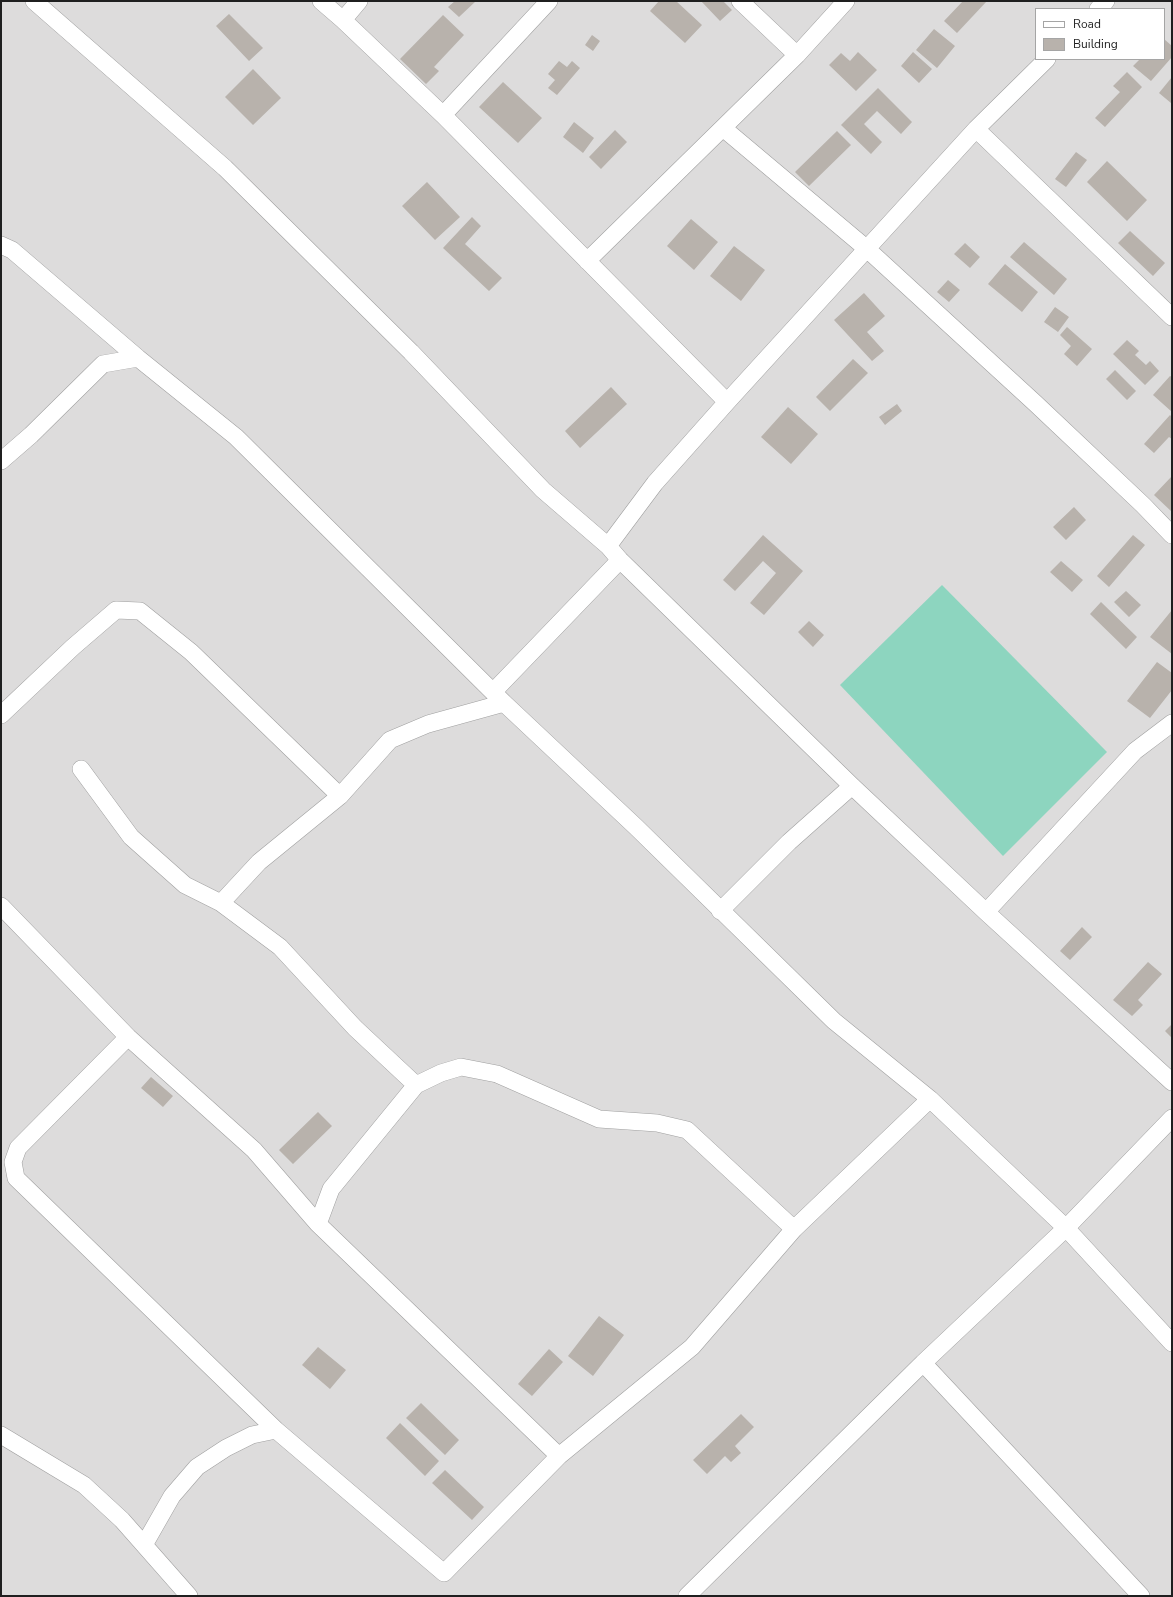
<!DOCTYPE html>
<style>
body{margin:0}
#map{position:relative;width:1173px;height:1597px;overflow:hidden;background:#efede6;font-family:"Nunito Sans",sans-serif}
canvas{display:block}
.frame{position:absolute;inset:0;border:2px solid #1f1f1f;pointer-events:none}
.legend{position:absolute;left:1035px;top:8px;width:130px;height:52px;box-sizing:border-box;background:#fff;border:1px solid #a5a5a5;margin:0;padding:5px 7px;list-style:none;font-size:12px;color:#1f1f1f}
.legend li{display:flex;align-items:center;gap:8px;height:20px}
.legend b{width:20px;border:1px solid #a5a5a5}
</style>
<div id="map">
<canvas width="1173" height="1597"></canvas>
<div class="frame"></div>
<ul class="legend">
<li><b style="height:5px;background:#fff"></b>Road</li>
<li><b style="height:11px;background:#b8b2ac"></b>Building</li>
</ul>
</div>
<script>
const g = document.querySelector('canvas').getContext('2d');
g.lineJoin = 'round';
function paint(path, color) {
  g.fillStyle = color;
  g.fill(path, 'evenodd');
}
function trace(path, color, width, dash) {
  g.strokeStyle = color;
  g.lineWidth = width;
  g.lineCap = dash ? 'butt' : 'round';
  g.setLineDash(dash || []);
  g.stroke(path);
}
paint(new Path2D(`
 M1,1H1172V1596H1ZM1036,9H1164V59H1036Z`), '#dddcdc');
paint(new Path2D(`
 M942,585L1107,752L1003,856L840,685Z`), '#8dd5bf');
paint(new Path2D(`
 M455,1H476L459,17L448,7Z
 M659,1H676L702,25L685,43L650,11Z
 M701,1H723L732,10L720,21Z
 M963,1H987L957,33L944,21Z
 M229,14L263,48L249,61L216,26Z
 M443,15L464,35L434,67L439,71L426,84L400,59Z
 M934,29L955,46L937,68L916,50Z
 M592,35L600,41L593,51L585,45Z
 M1164,39L1172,46V57L1151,81L1133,66L1140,59H1164Z
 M858,52L877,70L856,91L829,65L841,53L850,61Z
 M913,52L932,69L919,83L901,66Z
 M559,61L567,67L572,61L580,68L557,95L548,88L555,80L548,74Z
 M253,69L281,98L253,125L225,97Z
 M1127,72L1142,87L1105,127L1095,118L1120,92L1113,86Z
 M1172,77V101L1171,103L1159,93Z
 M503,82L542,118L518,143L479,107Z
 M878,88L912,122L901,134L877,111L864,124L882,142L871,154L841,125Z
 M574,122L594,138L583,153L563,137Z
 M615,130L627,142L601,169L589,157Z
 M837,131L851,145L809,186L795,172Z
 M1076,152L1087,160L1066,187L1055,179Z
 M1107,161L1147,200L1127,221L1087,182Z
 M427,182L460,217L435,240L402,206Z
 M472,217L481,226L465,244L502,278L489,291L443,248Z
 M691,219L718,242L694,270L667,246Z
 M1130,231L1165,263L1153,276L1118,243Z
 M1024,242L1067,279L1054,295L1010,257Z
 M965,243L980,257L970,268L954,254Z
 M734,246L765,270L741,301L710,276Z
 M1005,264L1038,292L1022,312L988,284Z
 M948,280L960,290L949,302L937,292Z
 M864,293L885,316L867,332L884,351L872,361L834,320Z
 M1055,307L1069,317L1058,332L1044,322Z
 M1067,327L1092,349L1077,366L1064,354L1071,346L1060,335Z
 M1127,340L1139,351L1135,355L1146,365L1150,361L1159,371L1145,385L1113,354Z
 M853,359L868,373L830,411L816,397Z
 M1115,370L1136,391L1127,400L1106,379Z
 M1170,376L1172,377V412L1153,395Z
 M611,387L627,404L580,448L565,431Z
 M897,404L902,411L885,425L879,417Z
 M788,407L818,434L791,464L761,437Z
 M1170,415L1172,417V439L1169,437L1154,453L1144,444Z
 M1172,476V512L1154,495Z
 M1074,507L1086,520L1066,540L1053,527Z
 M763,535L803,571L764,615L750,603L776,573L763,561L735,591L723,580Z
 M1133,535L1145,545L1109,587L1097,576Z
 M1061,561L1083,580L1072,592L1050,572Z
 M1126,591L1141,605L1129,617L1114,602Z
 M1101,602L1137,637L1126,649L1090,614Z
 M1172,610V654L1150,637Z
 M809,621L824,635L813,647L798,632Z
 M1157,662L1172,673V690L1150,718L1127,701Z
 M1082,927L1092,937L1070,960L1060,951Z
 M1148,962L1162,974L1138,1000L1143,1005L1132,1016L1113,1000Z
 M1172,1024V1038L1165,1031Z
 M151,1077L173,1096L163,1107L141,1088Z
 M318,1112L332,1126L293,1164L279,1150Z
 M599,1316L624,1335L593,1376L568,1356Z
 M318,1347L346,1370L330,1389L302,1365Z
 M549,1349L563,1362L532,1396L518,1384Z
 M421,1403L459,1440L445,1455L406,1418Z
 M741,1414L754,1427L735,1446L741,1453L731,1462L725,1456L707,1474L693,1460Z
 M400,1423L439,1461L425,1476L386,1438Z
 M445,1470L484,1507L472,1520L432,1483Z`), '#b8b2ac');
const minor = new Path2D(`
 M34,1L225,168L411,352L543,490L608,546L620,560L852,786L986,912L1172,1082
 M321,1L343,20L443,115L727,402
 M740,1L797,55
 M1098,9L1106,1
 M343,20L359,1
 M443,115L549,1
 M723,128L867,249L1035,403L1143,505L1172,535
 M976,129L1172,317
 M1,245L12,250L138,358L236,437L504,703L636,827L834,1021L930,1099L1066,1228L1172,1343
 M587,261L797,55L846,1
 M1,461L31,435L103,364L138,358
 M608,546L655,483L727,402L976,129L1047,59
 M493,692L620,560
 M1,715L73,647L116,610L140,611L191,652L340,796
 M81,769L131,837L185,885L221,903L280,947L355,1028L416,1085
 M221,903L259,862L340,796L390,740L428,724L504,703
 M1,906L128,1037L254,1150L318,1224L559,1456
 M720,911L789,842L852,786
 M986,912L1135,751L1172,723
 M128,1037L18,1148L13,1162L16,1178L276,1430L444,1573L559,1456L692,1347L794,1229L930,1099
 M318,1224L331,1189L416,1085L441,1073L461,1067L497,1074L599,1119L657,1123L687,1130L794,1229
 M923,1363L1141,1596
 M1,1435L84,1485L122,1520L189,1596
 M144,1545L172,1496L197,1467L226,1448L252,1435L276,1430
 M687,1596L923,1363L1066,1228L1172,1118`);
trace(minor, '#a0a0a0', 18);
trace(minor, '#fff', 17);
</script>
